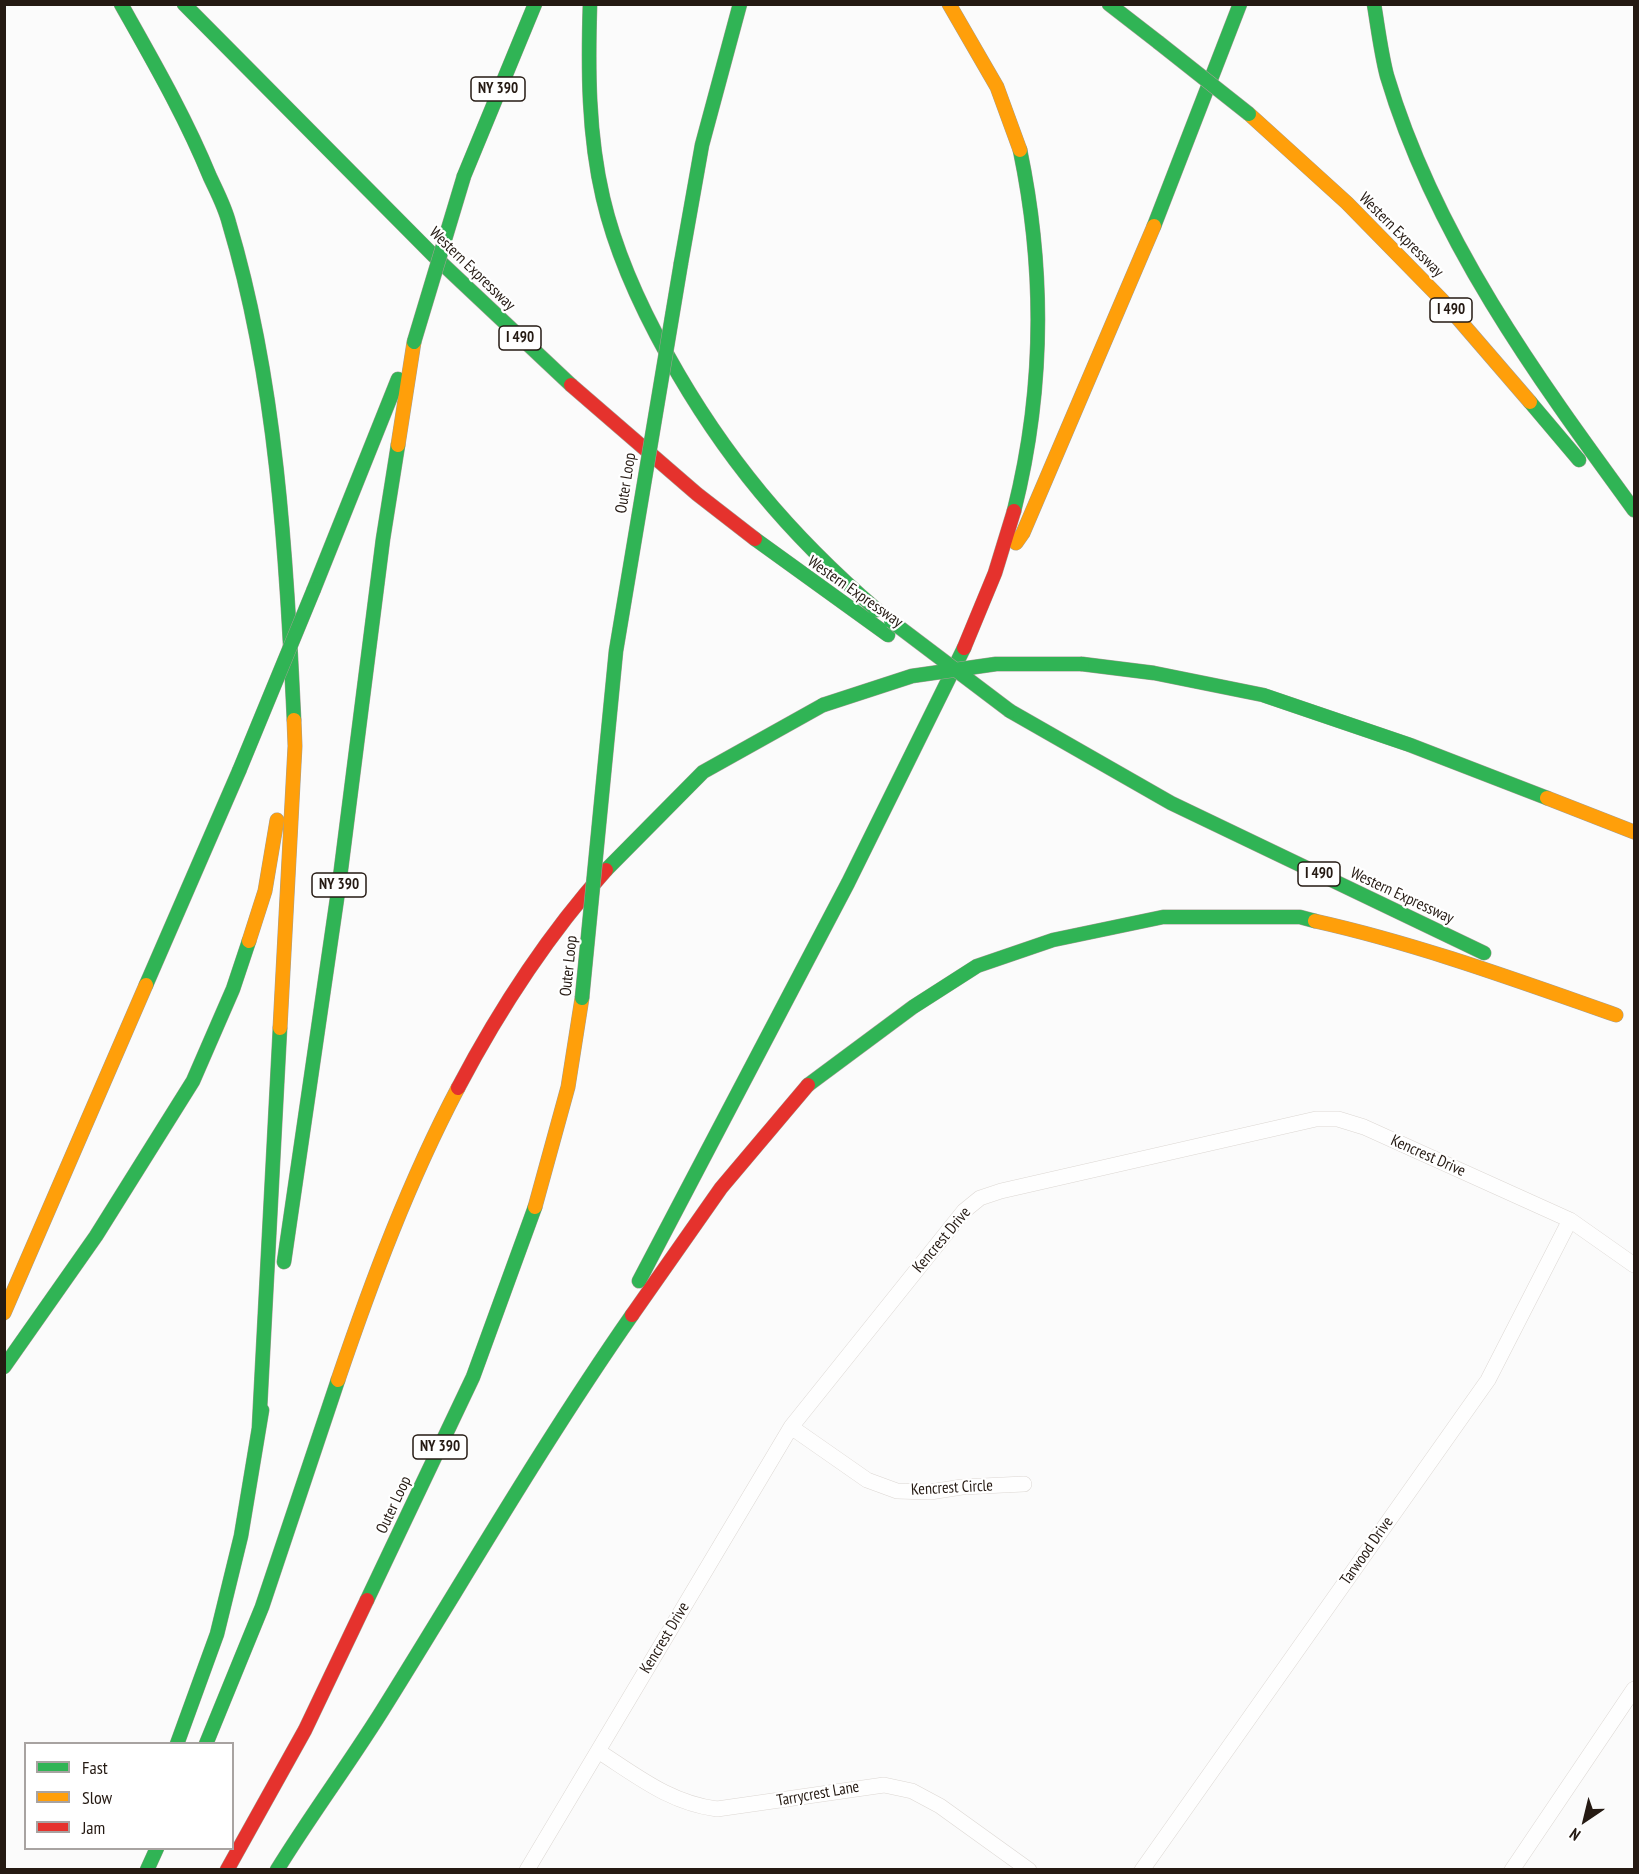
<!DOCTYPE html>
<style>
body{margin:0}
#map{position:relative;width:1639px;height:1874px;overflow:hidden;background:#fbfbfb;font-family:"PT Sans Narrow",sans-serif}
canvas{display:block}
.frame{position:absolute;inset:0;border:6px solid #251a13;pointer-events:none}
.legend{position:absolute;left:24px;top:1742px;width:210px;height:108px;box-sizing:border-box;background:#fff;border:2px solid #a8a3a1;margin:0;padding:8px 10px;list-style:none;font-size:18px;color:#251a13}
.legend li{display:flex;align-items:center;gap:12px;height:30px}
.legend b{width:30px;border:2px solid #a8a3a1}
.north{position:absolute;left:1555px;top:1790px;width:60px;height:60px;-webkit-text-stroke:4px #fff;paint-order:stroke;rotate:215deg;font-size:16px;font-weight:700;line-height:24px;text-align:center;color:#251a13}
.north::after{content:'';display:block;margin:auto;width:21px;height:27px;background:#251a13;clip-path:polygon(50% 0,100% 100%,50% 72%,0 100%)}
</style>
<div id="map">
<canvas width="1639" height="1874"></canvas>
<div class="frame"></div>
<ul class="legend">
<li><b style="height:8px;background:#30b455"></b>Fast</li>
<li><b style="height:8px;background:#ff9f0a"></b>Slow</li>
<li><b style="height:8px;background:#e5322d"></b>Jam</li>
</ul>
<div class="north">N</div>
</div>
<script>
const g = document.querySelector('canvas').getContext('2d');
g.lineJoin = 'round';
function trace(path, color, width, dash) {
  g.strokeStyle = color;
  g.lineWidth = width;
  g.lineCap = dash ? 'butt' : 'round';
  g.setLineDash(dash || []);
  g.stroke(path);
}
function drawText(font, color, halo, rows, align = 'center') {
  g.font = font + ' "PT Sans Narrow",sans-serif';
  g.lineWidth = 4.5;
  g.setLineDash([]);
  g.textBaseline = 'middle';
  g.strokeStyle = halo;
  g.fillStyle = color;
  for (const [text, x, y, turn = 0] of rows) {
    g.save();
    g.translate(x, y);
    g.rotate((+turn || 0) * Math.PI / 180);
    g.textAlign = isNaN(turn) ? turn : align;
    if (halo) g.strokeText(text, 0, 0);
    g.fillText(text, 0, 0);
    g.restore();
  }
}
const street = new Path2D(`
 M791,1427L867,1480L897,1491L930,1492L962,1487L1024,1484
 M598,1751C637,1776 670,1803 717,1809L884,1785L912,1791L940,1806L1029,1870
 M527,1870L791,1427L964,1211L980,1198L1001,1191L1316,1119H1338L1364,1127L1570,1220L1634,1265
 M1142,1870L1488,1380L1570,1220
 M1512,1870L1634,1689`);
const fast = new Path2D(`
 M121,4C153,61 185,116 210,177C217,192 225,207 229,223C277,383 286,554 294,720
 M184,4L434,256L571,385
 M590,4C588,69 588,134 603,198C616,254 640,306 668,356C724,457 790,535 877,610
 M1109,4L1158,42
 M1374,4C1378,28 1381,53 1387,76C1435,237 1536,376 1634,510
 M464,176L535,4
 M1154,226L1240,4
 M681,263L702,145L740,4
 M1530,402L1579,460
 M1014,511C1044,392 1045,270 1020,150
 M755,539L888,635
 M314,589L398,379
 M1082,664L1154,673L1263,695L1410,745L1547,798
 M1010,711L1171,803L1484,953
 M606,870L703,772L823,705
 M146,985L239,771
 M808,1085L913,1007L977,966L1053,940L1163,917H1300L1315,921
 M284,1262L339,885L383,539L398,445
 M639,1281L848,883L964,648
 M4,1367L96,1236L193,1081L233,989L249,941
 M259,1427L280,1028
 M367,1600L473,1377L535,1207
 M177,1744L217,1634L241,1536L262,1410
 M206,1744L262,1607L338,1380
 M147,1870L157,1848
 M277,1870C312,1813 352,1760 387,1703C468,1573 545,1440 632,1315`);
const slow = new Path2D(`
 M949,4L997,87L1020,150
 M1249,114L1347,203L1442,300L1530,402
 M398,445L414,342
 M1016,543L1023,533L1154,226
 M1547,798L1634,832
 M1315,921C1418,944 1516,980 1616,1015
 M249,941L265,891L277,820
 M280,1028L295,746L294,720
 M535,1207L568,1087L582,998
 M4,1313L146,985
 M338,1380C372,1280 409,1181 458,1088`);
const jam = new Path2D(`
 M571,385L697,494L755,539
 M964,648L995,573L1014,511
 M458,1088C499,1010 547,936 606,870
 M632,1315L721,1188L808,1085
 M227,1870L305,1730L367,1600`);
trace(street, '#dcd7d3', 16);
trace(fast, '#a59f95', 15);
trace(slow, '#a59f95', 15);
trace(jam, '#a59f95', 15);
trace(street, '#fefefe', 15);
trace(fast, '#30b455', 14);
trace(slow, '#ff9f0a', 14);
trace(jam, '#e5322d', 14);
const fastBridge = new Path2D(`
 M1158,42L1249,114
 M414,342L464,176
 M891,621L1010,711
 M823,705L912,676L996,664H1082
 M239,771L314,589
 M582,998L616,651L681,263`);
trace(fastBridge, '#a59f95', 15, []);
trace(fastBridge, '#30b455', 14);
for (const [x, y, w] of [
 [498,89,54],
 [1451,310,42],
 [520,338,42],
 [1319,874,42],
 [339,885,54],
 [440,1447,54]
]) {
  const box = new Path2D();
  box.roundRect(x - w / 2, y - 12, w, 24, 4.5);
  g.fillStyle = '#fff';
  g.fill(box);
  trace(box, '#251a13', 1.5);
}
drawText('bold 15px', '#251a13', null, [
 ["NY 390",498,89],
 ["I 490",1451,310],
 ["I 490",520,338],
 ["I 490",1319,874],
 ["NY 390",339,885],
 ["NY 390",440,1447]
]);
drawText('16px', '#251a13', '#fff', [
 ["Western Expressway",1401,235,45],
 ["Western Expressway",472,269,44],
 ["Outer Loop",626,483,-81],
 ["Western Expressway",855,592,35],
 ["Western Expressway",1402,896,25],
 ["Outer Loop",569,966,-84],
 ["Kencrest Drive",1428,1156,24],
 ["Kencrest Drive",942,1240,-50],
 ["Kencrest Circle",952,1488,-3],
 ["Outer Loop",394,1505,-65],
 ["Tarwood Drive",1367,1551,-55],
 ["Kencrest Drive",665,1638,-59],
 ["Tarrycrest Lane",818,1794,-10]
]);
</script>
